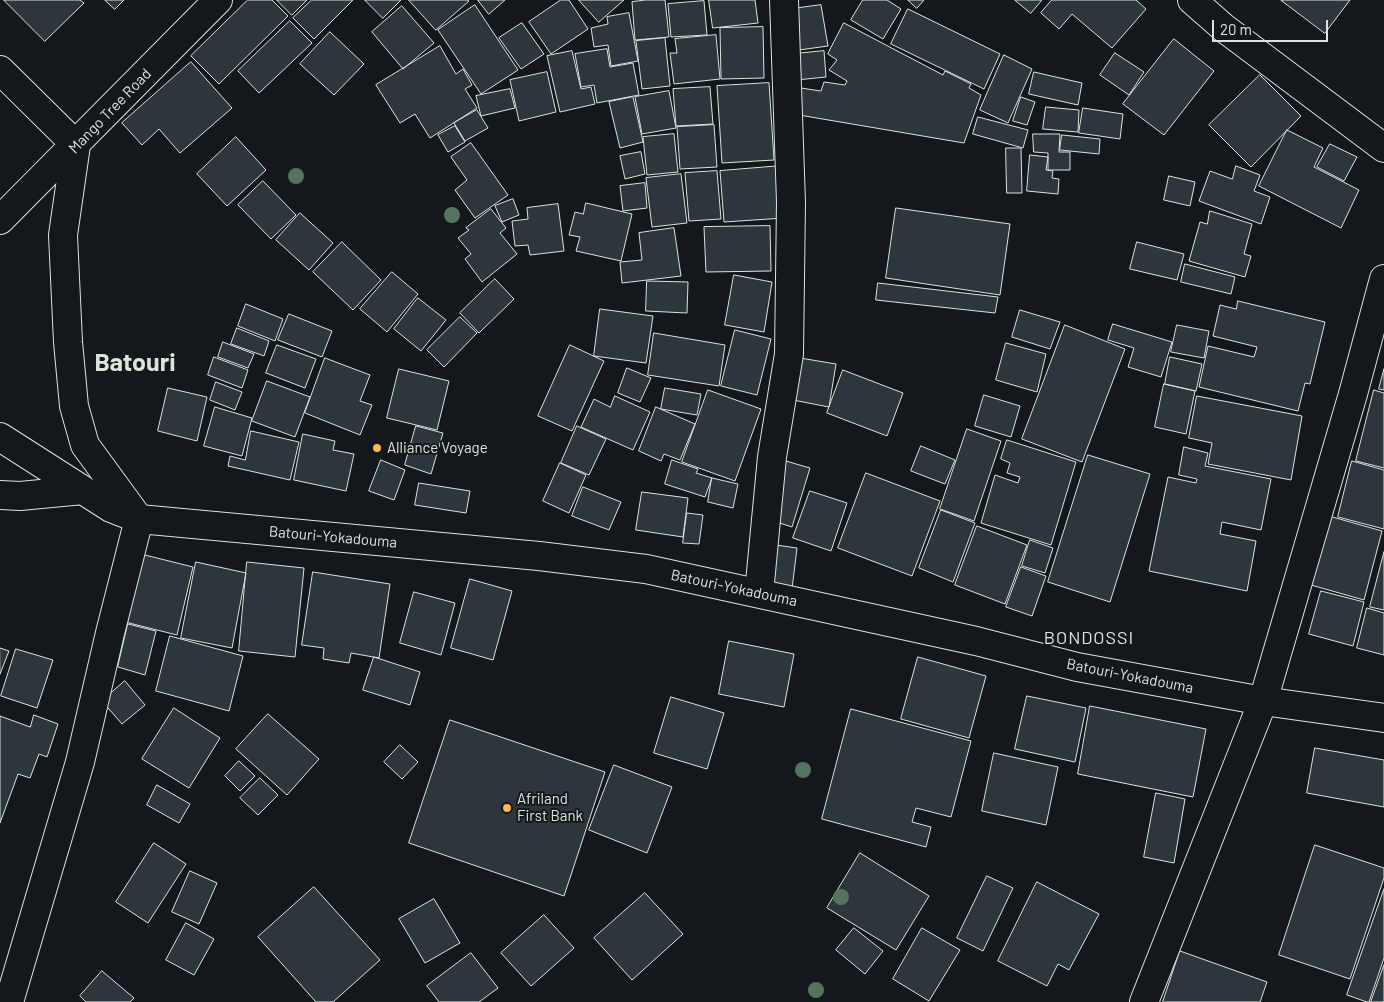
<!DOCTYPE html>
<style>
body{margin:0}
#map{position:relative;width:1384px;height:1002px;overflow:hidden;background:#14181c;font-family:Barlow,sans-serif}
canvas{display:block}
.scale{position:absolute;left:1212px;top:20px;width:116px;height:22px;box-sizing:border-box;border:2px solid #d8e6dc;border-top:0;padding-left:6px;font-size:15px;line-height:18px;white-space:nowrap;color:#d8e6dc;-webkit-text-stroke:4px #14181c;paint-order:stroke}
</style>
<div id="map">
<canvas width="1384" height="1002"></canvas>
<div class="scale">20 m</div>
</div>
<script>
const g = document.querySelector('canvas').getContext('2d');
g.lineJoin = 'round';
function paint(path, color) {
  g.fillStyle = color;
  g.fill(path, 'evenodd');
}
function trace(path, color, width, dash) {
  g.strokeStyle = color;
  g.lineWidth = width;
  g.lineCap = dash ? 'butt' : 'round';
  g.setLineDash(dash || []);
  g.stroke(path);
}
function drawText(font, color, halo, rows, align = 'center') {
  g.font = font + ' Barlow,sans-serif';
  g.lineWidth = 4;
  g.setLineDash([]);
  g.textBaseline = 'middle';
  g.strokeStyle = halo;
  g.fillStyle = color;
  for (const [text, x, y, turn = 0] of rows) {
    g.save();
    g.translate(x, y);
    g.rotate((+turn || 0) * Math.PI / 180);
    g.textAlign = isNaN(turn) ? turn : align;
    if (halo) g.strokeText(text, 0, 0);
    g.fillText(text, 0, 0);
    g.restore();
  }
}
const building = new Path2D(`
 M4,0H80L84,3L45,41Z
 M105,0H124L115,9Z
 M248,0H272L288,16L219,84L191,56Z
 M277,0H307L292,15Z
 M312,0H353L314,39L293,18Z
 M365,0H401L383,18Z
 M409,0H467L469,1L436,30Z
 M478,0H505L489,14Z
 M561,0H569L588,29L551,54L529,22Z
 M579,0H624L599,22Z
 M646,0H665L669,37L635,40L632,2Z
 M709,0H755L758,23L713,28Z
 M863,0H887L901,9L883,39L851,20Z
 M908,0H924L917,8Z
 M1015,0H1042L1031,13Z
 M1052,0H1136L1146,9L1112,48L1072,14L1059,29L1041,13Z
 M1281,0H1350L1325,33Z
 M704,1L707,35L671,37L668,4Z
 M475,5L518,70L481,94L438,30Z
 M821,5L828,46L799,50L792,9Z
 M402,6L434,43L403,69L372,32Z
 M908,9L1000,54L984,89L891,44Z
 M629,13L638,61L611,66L608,45L594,47L591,28L608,24L607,17Z
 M290,21L312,43L259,93L238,71Z
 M522,23L544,54L521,69L499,38Z
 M844,23L943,75L945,71L971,84L969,88L981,95L964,143L799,115L801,88L821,91L824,82L845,85L847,81L829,70L837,60L828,54Z
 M763,27L764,78L721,79L720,28Z
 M330,32L364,64L334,95L300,64Z
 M716,35L720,79L674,84L670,53H677L675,39Z
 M665,38L670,86L642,89L636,41Z
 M1174,39L1214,71L1164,135L1123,104Z
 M440,46L456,74L463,69L472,85L465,89L477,108L430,138L415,114L400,123L376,85Z
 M607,49L610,67L633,63L639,95L597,103L594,85L581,87L575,54Z
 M572,51L581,89L591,87L595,104L560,112L547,56Z
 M824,51L826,77L796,80L794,54Z
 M1115,53L1144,72L1129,95L1100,75Z
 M1004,55L1032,69L1008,123L980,110Z
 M191,62L232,108L180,153L159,129L142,145L122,123Z
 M547,72L556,112L519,121L510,80Z
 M1034,72L1082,83L1078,105L1029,94Z
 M1260,75L1301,116L1251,167L1209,125Z
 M769,83L774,160L722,163L717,86Z
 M710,87L713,124L676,126L673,89Z
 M510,89L515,108L481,116L476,96Z
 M669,91L676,128L642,134L635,97Z
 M633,97L643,142L620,148L609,102Z
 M1021,97L1035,102L1027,125L1013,121Z
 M1046,107L1079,110L1078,132L1043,129Z
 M1083,108L1123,114L1120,139L1079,133Z
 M477,110L488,128L465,141L454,123Z
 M978,117L1028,130L1023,148L973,134Z
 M714,125L717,167L680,169L677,127Z
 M455,126L465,142L448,152L438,135Z
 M1287,130L1323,148L1314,167L1359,190L1341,228L1259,186Z
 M674,134L678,172L647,175L643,137Z
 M1033,134H1060L1059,152H1070V170H1048V153L1034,152Z
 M1062,135L1100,139L1099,154L1060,150Z
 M236,137L266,170L227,206L197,174Z
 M471,143L508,195L475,218L455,190L467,180L451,157Z
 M1330,144L1357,157L1344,181L1317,167Z
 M1006,148H1021L1022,193H1007Z
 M641,152L645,174L625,179L620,156Z
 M1030,155L1048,157L1046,170L1053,171L1052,178L1059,179L1058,194L1027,191Z
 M781,166L784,218L724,222L720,171Z
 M1236,166L1260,175L1254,191L1270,197L1261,224L1199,201L1210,171L1232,179Z
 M717,171L721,219L689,221L685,173Z
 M681,174L687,223L652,227L646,178Z
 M1169,176L1195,182L1190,206L1164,200Z
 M263,181L296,215L271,239L238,205Z
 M645,183L647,208L623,211L620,186Z
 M513,199L519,215L502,222L495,206Z
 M586,203L632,214L621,261L576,251L580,237L569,235L575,212L583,214Z
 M558,204L564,251L530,255L528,245L515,246L512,221L528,219L527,208Z
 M896,208L1010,224L1000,295L886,278Z
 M491,209L506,228L500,233L517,254L482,282L465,259L471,254L458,238L469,230L466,228Z
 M1210,211L1252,224L1244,254L1251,256L1245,277L1189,261L1200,222L1207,224Z
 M300,213L333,243L309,270L276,240Z
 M770,226L771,271L706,272L704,227Z
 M674,228L681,276L622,283L620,262L642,260L639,233Z
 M342,242L381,280L353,310L313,272Z
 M1137,242L1184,254L1177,280L1130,269Z
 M1185,264L1235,277L1231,294L1181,282Z
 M392,272L418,294L387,332L360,309Z
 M734,275L772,282L764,332L725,325Z
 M495,279L514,299L479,333L460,313Z
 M647,281L688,282L687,313L646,311Z
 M878,283L998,297L995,313L876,300Z
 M418,298L446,320L421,351L394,329Z
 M1238,301L1325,322L1310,384L1305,383L1298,411L1199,387L1208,346L1254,357L1257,347L1213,336L1220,305L1236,309Z
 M246,304L283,319L275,341L238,326Z
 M600,309L653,316L646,363L594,356Z
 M1020,310L1060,322L1050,349L1012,337Z
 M289,314L332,331L322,357L278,340Z
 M460,317L477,333L444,367L427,350Z
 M1113,324L1172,342L1161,377L1128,367L1134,348L1108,340Z
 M1065,325L1125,349L1082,462L1022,439Z
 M1177,325L1209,331L1204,358L1171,352Z
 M237,328L269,341L264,356L231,344Z
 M735,330L771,339L757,395L721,386Z
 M654,333L725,345L719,386L648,375Z
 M223,342L254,354L248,368L218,357Z
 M1006,343L1046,354L1037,392L996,380Z
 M277,345L316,359L305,388L266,373Z
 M570,345L604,361L572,431L538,416Z
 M214,357L248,370L242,388L208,375Z
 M1170,357L1202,364L1196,391L1165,384Z
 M325,358L370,375L360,401L372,405L360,435L305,413Z
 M800,358L836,364L829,407L793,400Z
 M627,368L651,378L640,402L618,393Z
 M399,369L449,381L437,430L387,418Z
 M1384,369V390L1379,389Z
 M843,370L903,393L887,436L827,413Z
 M267,381L310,397L295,437L252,421Z
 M216,382L242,392L235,410L210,400Z
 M1164,384L1195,391L1186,434L1155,427Z
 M168,388L207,397L197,441L158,431Z
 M665,388L701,394L697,415L661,409Z
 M708,390L761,409L735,481L682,462Z
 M1374,390L1384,393V468L1356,461Z
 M984,395L1020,406L1011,437L975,426Z
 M615,396L650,412L633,450L581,427L594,399L610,407Z
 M1197,396L1302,416L1291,480L1208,464L1212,443L1189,438Z
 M215,407L252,418L242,456L204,446Z
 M656,407L695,424L680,460L664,454L661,461L639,451Z
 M416,426L443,433L431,474L405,465Z
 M577,426L606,439L589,475L561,463Z
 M967,429L1001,441L974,521L940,509Z
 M251,431L299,442L290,480L228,466L230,456L245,460Z
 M303,434L335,441L333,450L354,454L346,491L294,480Z
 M1007,440L1076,462L1051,545L981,523L995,475L1018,483L1020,477L1007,473L1010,463L1001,459Z
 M921,446L955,460L945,484L911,471Z
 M1184,447L1208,453L1205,466L1271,479L1261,530L1222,522L1220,534L1256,541L1247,591L1149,571L1168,477L1196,483L1197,479L1179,475Z
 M1088,455L1150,474L1110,602L1048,582Z
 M772,457L810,468L792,527L755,515Z
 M381,460L405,470L394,500L369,491Z
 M672,460L698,469L696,473L712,478L705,497L665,484Z
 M1352,461L1384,470V529L1338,517Z
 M560,463L586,475L569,513L543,501Z
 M866,473L940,501L912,576L838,548Z
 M712,478L738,484L733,508L708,502Z
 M419,483L470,491L466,513L415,505Z
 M583,487L621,502L609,530L572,516Z
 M810,491L847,503L831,551L793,538Z
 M642,492L688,498L683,537L636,530Z
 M941,510L975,523L953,582L919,568Z
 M687,513L703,515L699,544L683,543Z
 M1329,516L1382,531L1364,600L1311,585Z
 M977,526L1027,545L1005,604L955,585Z
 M1030,540L1053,548L1045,573L1022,566Z
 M769,544L797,548L792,589L764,585Z
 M1384,552V610L1370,607Z
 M141,554L193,567L177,635L125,622Z
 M196,562L246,573L232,648L181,638Z
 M247,562L304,568L295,657L239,651Z
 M1021,567L1046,576L1032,616L1006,607Z
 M313,572L390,584L379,658L351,653L349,663L323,659L324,648L302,645Z
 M470,579L512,591L493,660L451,648Z
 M1321,591L1364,602L1353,646L1309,634Z
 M414,592L455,603L441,655L400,643Z
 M1367,608L1384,613V655L1357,648Z
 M128,624L156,631L145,675L118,667Z
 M170,636L243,656L229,711L156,691Z
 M729,641L794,654L784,707L719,694Z
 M0,648L9,651L0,674Z
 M16,649L53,660L37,708L1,696Z
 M374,657L420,672L410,705L363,690Z
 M918,657L986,676L969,738L901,719Z
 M125,681L145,705L122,724L102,701Z
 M1027,696L1086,708L1075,762L1015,749Z
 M671,697L724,713L707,769L654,753Z
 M1090,706L1206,729L1193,797L1078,774Z
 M174,708L220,738L189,788L142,759Z
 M851,709L971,741L951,817L916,808L912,822L931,827L926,847L822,819Z
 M268,714L319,759L287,795L236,749Z
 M34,715L58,724L47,757L39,754L30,778L18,774L0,823V716L30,727Z
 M450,720L605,772L564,896L409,843Z
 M400,745L418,762L402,779L384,762Z
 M1315,748L1384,760V807L1307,793Z
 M994,753L1058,767L1046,825L982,811Z
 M239,761L255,776L240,791L225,776Z
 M614,765L672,787L647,853L589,830Z
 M260,778L278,795L258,815L240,798Z
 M157,785L190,804L179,823L147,805Z
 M1156,793L1185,799L1174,863L1144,857Z
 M154,843L186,864L148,923L116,902Z
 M1315,845L1384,868V878L1350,979L1279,955Z
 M860,853L929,896L896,950L827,908Z
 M190,871L217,883L199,924L172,912Z
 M987,876L1013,888L983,951L957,938Z
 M1037,882L1099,914L1069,970L1058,964L1047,986L998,961Z
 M314,887L380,960L333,1002H316L258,937Z
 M1384,889V958L1369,1002H1367L1347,995Z
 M645,893L683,934L632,980L594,938Z
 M434,899L460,943L425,963L399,919Z
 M544,915L574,948L531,986L501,953Z
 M186,923L214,939L194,975L166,960Z
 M854,928L883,951L865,974L836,950Z
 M922,928L960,950L929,1001L893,979Z
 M1180,951L1267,982L1260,1002H1163Z
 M471,953L498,988L479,1002H439L427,986Z
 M1384,965V1002H1371Z
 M102,971L134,998L130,1002H86L80,996Z`);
paint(building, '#2c363c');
trace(building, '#d8e6dc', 1);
const street = new Path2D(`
 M1192,0L1224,28L1384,148
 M0,70L76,145L63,235L68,342L74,406L85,445L139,519L110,633L80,762L9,1002
 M0,220L218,0
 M759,593L772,457L789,354L791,202L784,0
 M1144,1002L1263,701L1353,394L1384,279`);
const highway = new Path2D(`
 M0,437L111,508L139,519L539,556L646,569L976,641L1077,667L1263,701L1384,718
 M0,495L20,496L83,490`);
trace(street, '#d8e6dc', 30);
trace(highway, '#d8e6dc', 30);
trace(street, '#14181c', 28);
trace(highway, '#14181c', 28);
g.fillStyle = '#55745f';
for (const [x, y] of [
 [296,176],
 [452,215],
 [803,770],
 [841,897],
 [816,990]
]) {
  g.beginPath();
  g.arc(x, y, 8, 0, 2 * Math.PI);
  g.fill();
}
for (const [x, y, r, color] of [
 [377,448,5,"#ffb74d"],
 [507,808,5,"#ffb74d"]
]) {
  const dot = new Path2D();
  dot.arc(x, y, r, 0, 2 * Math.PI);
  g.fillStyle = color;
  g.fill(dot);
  trace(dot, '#14181c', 2);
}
drawText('15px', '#d8e6dc', '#14181c', [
 ["Mango Tree Road",110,111,-46],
 ["Batouri-Yokadouma",333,537,5],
 ["Batouri-Yokadouma",734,588,12],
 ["Batouri-Yokadouma",1130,676,11]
]);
drawText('15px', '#d8e6dc', '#14181c', [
 ["Alliance Voyage",387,448],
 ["Afriland",517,799],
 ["First Bank",517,816]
], 'left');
g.letterSpacing = '1px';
drawText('18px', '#d8e6dc', '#14181c', [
 ["BONDOSSI",1089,638]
]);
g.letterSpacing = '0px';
drawText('bold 25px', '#d8e6dc', '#14181c', [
 ["Batouri",135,363]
]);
</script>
